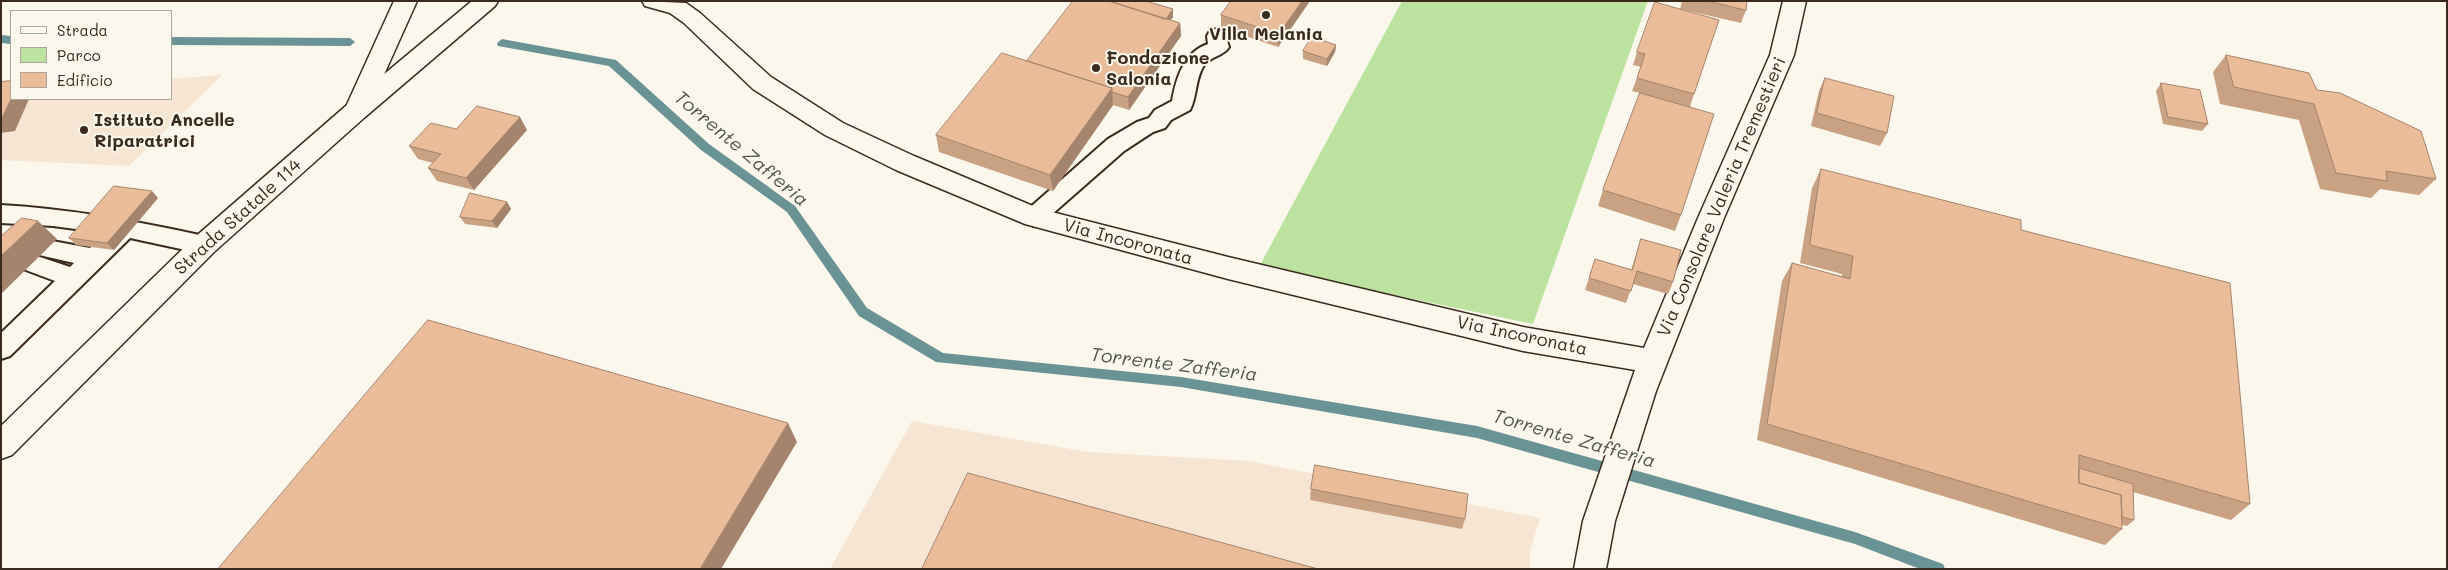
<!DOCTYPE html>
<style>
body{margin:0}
#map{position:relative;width:2448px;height:570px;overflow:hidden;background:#fbf7ec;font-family:Mali,sans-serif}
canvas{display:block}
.frame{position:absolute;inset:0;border:2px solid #3b2a1e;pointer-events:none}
.legend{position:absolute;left:10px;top:10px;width:162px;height:90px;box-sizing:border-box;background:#fbf7ec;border:1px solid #aea59a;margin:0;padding:6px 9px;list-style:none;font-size:15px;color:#3b2a1e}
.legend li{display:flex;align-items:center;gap:10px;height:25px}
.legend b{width:25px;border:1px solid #aea59a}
</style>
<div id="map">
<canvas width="2448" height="570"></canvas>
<div class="frame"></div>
<ul class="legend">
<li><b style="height:6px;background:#fbf7ec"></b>Strada</li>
<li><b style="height:14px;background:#bbe39f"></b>Parco</li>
<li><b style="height:14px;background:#eabc9a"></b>Edificio</li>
</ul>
</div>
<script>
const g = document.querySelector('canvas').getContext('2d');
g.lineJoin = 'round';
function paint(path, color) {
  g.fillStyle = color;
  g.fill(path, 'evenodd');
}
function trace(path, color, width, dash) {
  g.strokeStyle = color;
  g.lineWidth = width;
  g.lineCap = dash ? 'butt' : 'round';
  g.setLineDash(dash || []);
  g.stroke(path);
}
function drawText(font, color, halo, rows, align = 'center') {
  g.font = font + ' Mali,sans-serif';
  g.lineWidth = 4;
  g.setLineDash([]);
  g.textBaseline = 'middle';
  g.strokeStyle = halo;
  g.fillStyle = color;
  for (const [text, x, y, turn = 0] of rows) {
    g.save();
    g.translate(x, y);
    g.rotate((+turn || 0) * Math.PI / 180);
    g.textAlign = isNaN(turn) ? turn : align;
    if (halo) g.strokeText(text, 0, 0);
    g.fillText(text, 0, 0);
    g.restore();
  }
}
paint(new Path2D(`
 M222,75L129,166L1,160V95L11,99H171V79Z
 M912,421L1088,452L1249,461L1540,518L1530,551V569H830Z`), '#f6e5d3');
paint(new Path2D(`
 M1402,1H1648L1533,324L1259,267Z`), '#bbe39f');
paint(new Path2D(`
 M1,35L11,36V44L1,43Z
 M171,37L350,38L355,42L350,46L171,45Z
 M502,39L616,60L709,144L795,206L867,308L943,353L1181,377L1477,426L1855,532L1943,564L1945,569H1920L1855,544L1477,438L1181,387L936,362L859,316L787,212L701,150L609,66L498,46L497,43Z`), '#699394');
const service = new Path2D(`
 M1217,29L1224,31L1229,47C1224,56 1211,56 1204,65C1195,79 1197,97 1190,110L1171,120L1165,128L1153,132L1124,151L1042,223L1034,226L1026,223L1023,217L1026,211L1108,139L1137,122L1149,118L1155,110L1172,101C1176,78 1184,52 1208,44L1207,36L1210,31Z
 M1,205C71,209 137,221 204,236L212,239L216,245L212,251L204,254L130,238L10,356L1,359V333L55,281L23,269L19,263L23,257L31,254L70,267L74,263L39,255L35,249L39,243L47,240L90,248L105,233L53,226L1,223Z`);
const minor = new Path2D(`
 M642,1L686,3L700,13L771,77L843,123L914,156L1040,209L1228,257L1523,327L1644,348L1698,218L1770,55L1783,1H1806L1794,55L1724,218L1656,391L1615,521L1606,569H1574L1583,521L1635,370L1523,351L1228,279L1025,224L896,170L825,135L753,89L684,23L670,13L645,6Z`);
const tertiary = new Path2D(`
 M394,1H417L365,117L356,120L347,117L344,111Z`);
const primary = new Path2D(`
 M472,1H498L495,6L365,117L214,252L12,455L1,459V426L194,238L347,105Z`);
trace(service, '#3b2a1e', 4);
trace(minor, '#3b2a1e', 3);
trace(tertiary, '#3b2a1e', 3);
trace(primary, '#3b2a1e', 3);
paint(service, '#fbf7ec');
paint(minor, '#fbf7ec');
paint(tertiary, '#fbf7ec');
paint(primary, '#fbf7ec');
paint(new Path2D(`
 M1310,1L1278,47L1221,28V15Z
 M1682,1H1747L1746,10L1741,23L1680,9L1694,94L1690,107L1681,215L1675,231L1598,206L1603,190L1640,93L1632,91L1641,67L1633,65L1637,52L1680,9Z
 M1173,9V17L1171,20L1180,23L1181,36L1129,110L1113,105L1053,191L939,152L936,135L1027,61Z
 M1336,45L1335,52L1327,66L1303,59V51Z
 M2226,55L2317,90L2436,179L2419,195L2380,189L2371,198L2320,189L2299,120L2220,104L2213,72Z
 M1825,78L1887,133L1880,146L1811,126L1819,91Z
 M2161,83L2208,124L2202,131L2163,124L2156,91Z
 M456,129L527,130L474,190L437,181L428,168L433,163L418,159L409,146Z
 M1821,169L2021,230L2250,504L2231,520L2133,492L2134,520L2127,526L2122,525V529L2105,545L1757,440L1782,281L1792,263L1842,277V274L1800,263L1812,188Z
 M158,198L114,250L76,245L69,238Z
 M507,202L511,209L497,228L465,224L460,217Z
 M1641,239L1673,282L1668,294L1633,284L1626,303L1585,290L1595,259L1631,270Z
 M1311,489L1465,519L1462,529L1310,500Z`), '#c9a284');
paint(new Path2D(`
 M1302,1H1310L1278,47L1279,34Z
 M1173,9V17L1163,30V23Z
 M1180,23L1181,36L1129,110L1128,97Z
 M1336,45L1335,52L1327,66V59Z
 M1112,88L1113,105L1053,191L1050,175Z
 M11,99H29L15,131L1,133V119Z
 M520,117L527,130L474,190L466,178Z
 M152,191L158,198L114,250L107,243Z
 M507,202L511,209L497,228L492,221Z
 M38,221L57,239L1,294V256Z
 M788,423L797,442L721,569H700Z`), '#a4846c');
const building = new Path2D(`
 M1073,1H1109L1180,23L1128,97L1112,92V88L1027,61Z
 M1109,1H1146L1173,9L1166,19Z
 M1231,1H1302L1279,34L1221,15Z
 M1708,1H1747L1746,10Z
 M1655,2L1719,20L1694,94L1637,78L1645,54L1637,52Z
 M1312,37L1336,45L1327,59L1303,51Z
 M1002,53L1112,88L1050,175L936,135Z
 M2226,55L2309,73L2317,90L2340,93L2421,131L2436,179L2386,171L2387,181L2336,173L2314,104L2234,87Z
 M1825,78L1894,96L1887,133L1817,113Z
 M11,81V99L2,118L1,119V82Z
 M2161,83L2200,90L2208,124L2168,117Z
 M1640,93L1714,114L1681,215L1603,190Z
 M477,106L520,117L466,178L428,168L441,154L409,146L431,123L456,129Z
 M1821,169L2021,220V230L2230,283L2250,504L2079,455V483L2121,495L2122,529L1767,424L1792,263L1850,279L1853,256L1810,245Z
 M114,186L152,191L107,243L69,238Z
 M470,193L507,202L492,221L460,217Z
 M22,218L38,221L1,256V235H2Z
 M1641,239L1681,250L1673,282L1637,271L1631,291L1589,278L1595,259L1632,270Z
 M428,320L788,423L700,569H218Z
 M1315,465L1468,494L1465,519L1311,489Z
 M2079,468L2133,484L2134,520L2122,517L2121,495L2079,483Z
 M968,473L1318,569H922Z`);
paint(building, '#eabc9a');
trace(building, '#a4846c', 1);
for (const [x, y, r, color] of [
 [1266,15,5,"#3b2a1e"],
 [1096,68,5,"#3b2a1e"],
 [84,130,5,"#3b2a1e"]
]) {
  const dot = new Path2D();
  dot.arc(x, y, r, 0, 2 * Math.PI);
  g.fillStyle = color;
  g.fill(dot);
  trace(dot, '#fbf7ec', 2);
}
drawText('bold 18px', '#3b2a1e', '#fbf7ec', [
 ["Villa Melania",1266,34,"center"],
 ["Fondazione",1106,58],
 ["Salonia",1106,79],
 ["Istituto Ancelle",94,120],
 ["Riparatrici",94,141]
], 'left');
drawText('18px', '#3b2a1e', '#fbf7ec', [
 ["Via Consolare Valeria Tremestieri",1722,197,-67],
 ["Strada Statale 114",238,217,-42],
 ["Via Incoronata",1128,242,15],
 ["Via Incoronata",1522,336,12]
]);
drawText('italic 19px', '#4e564f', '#fbf7ec', [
 ["Torrente Zafferia",741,149,40],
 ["Torrente Zafferia",1174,365,7],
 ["Torrente Zafferia",1574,439,16]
]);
</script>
